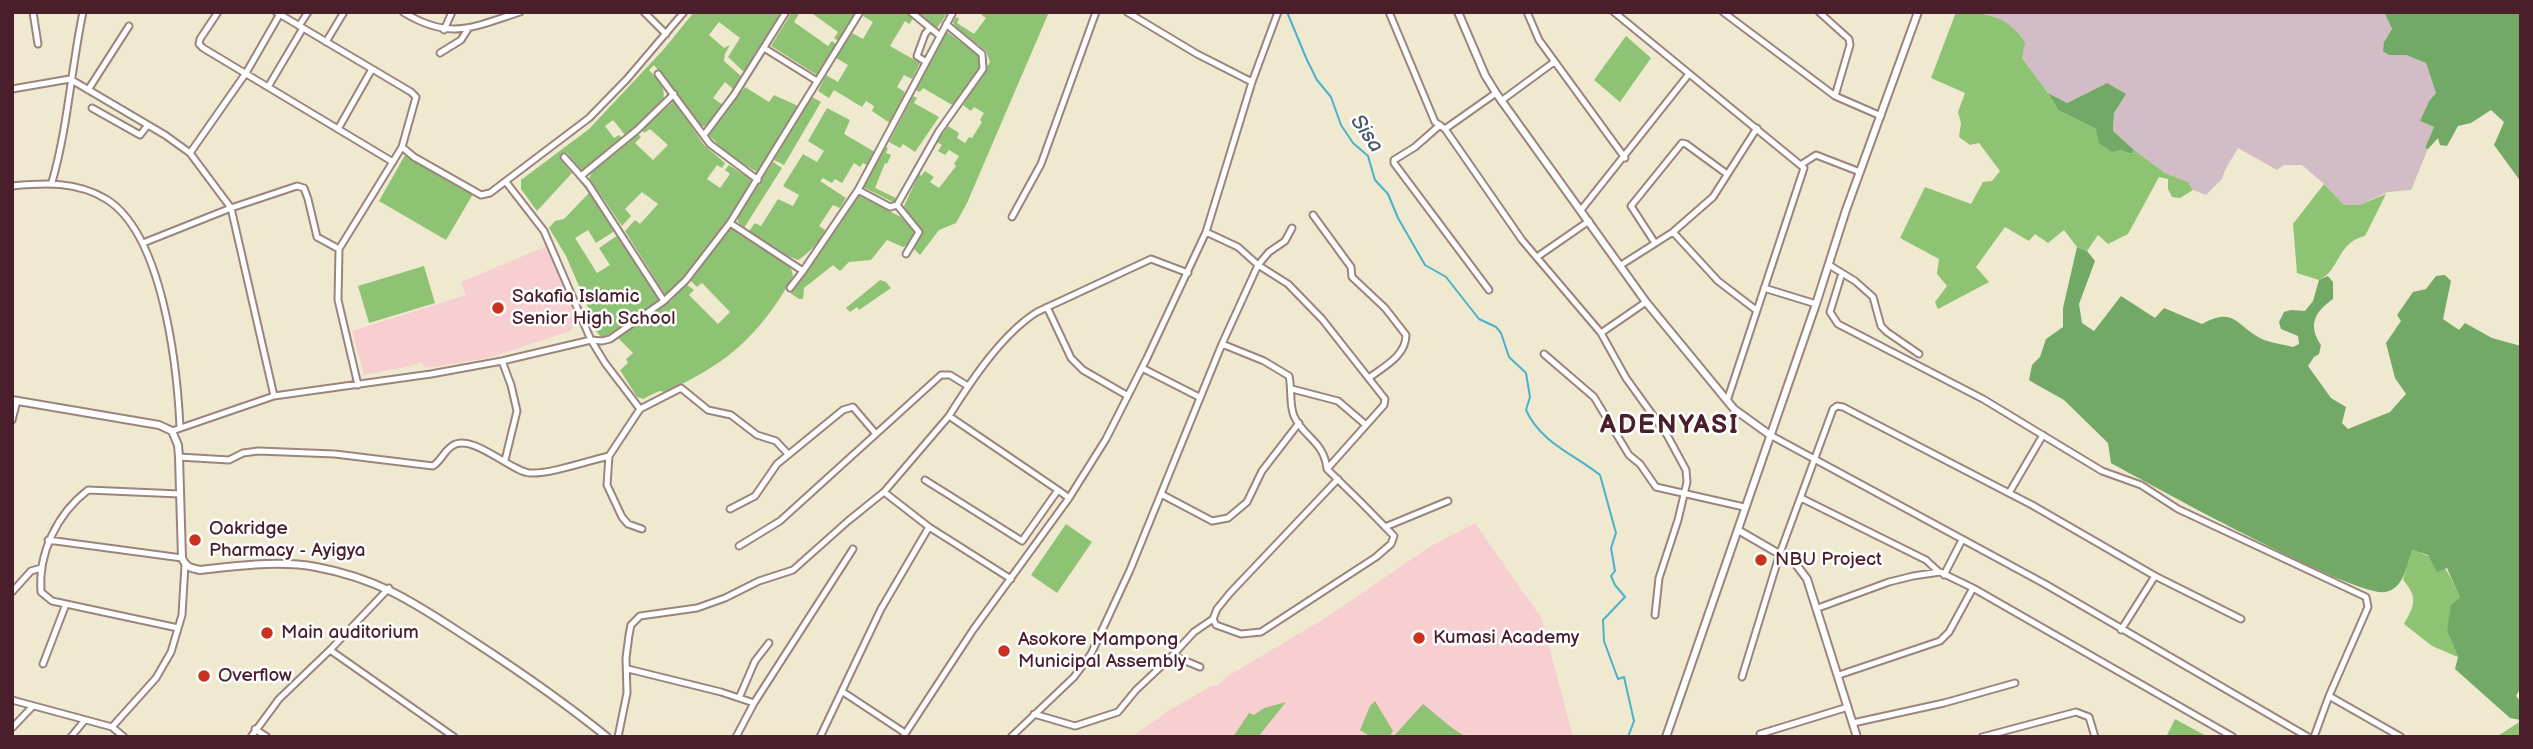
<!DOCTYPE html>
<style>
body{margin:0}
#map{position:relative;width:2533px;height:749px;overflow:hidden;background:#efe9d0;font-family:"Balsamiq Sans",sans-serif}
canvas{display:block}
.frame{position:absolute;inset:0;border:14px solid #4a1f2b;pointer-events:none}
</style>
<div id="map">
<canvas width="2533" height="749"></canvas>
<div class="frame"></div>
</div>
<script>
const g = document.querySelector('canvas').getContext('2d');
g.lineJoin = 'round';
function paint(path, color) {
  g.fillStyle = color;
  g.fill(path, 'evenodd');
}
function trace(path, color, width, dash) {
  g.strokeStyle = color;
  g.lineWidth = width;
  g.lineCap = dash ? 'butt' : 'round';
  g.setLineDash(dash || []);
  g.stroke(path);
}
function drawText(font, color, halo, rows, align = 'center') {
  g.font = font + ' "Balsamiq Sans",sans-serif';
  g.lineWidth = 5;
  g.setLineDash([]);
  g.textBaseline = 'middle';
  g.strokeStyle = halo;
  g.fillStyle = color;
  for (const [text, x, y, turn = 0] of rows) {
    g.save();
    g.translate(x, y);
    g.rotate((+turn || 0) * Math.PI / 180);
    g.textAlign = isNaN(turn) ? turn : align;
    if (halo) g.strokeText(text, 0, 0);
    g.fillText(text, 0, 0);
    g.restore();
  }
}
paint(new Path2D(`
 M547,246L577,322L570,331L488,358L425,368L422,362L411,366L364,375L352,331L466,295L461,282Z
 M1475,523L1542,619L1573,737H1131L1168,711L1211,686L1218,685L1228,676L1325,618L1431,546Z`), '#f7cfd1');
paint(new Path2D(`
 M1978,12H2384L2392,29L2384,42L2389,55H2406L2426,63L2436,93L2429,101L2420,121L2434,127L2425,148L2428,149L2411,190L2388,192L2359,205H2344L2324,184L2302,165H2284L2277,170L2238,148L2225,170L2222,179L2206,195L2193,190L2188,182L2165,173L2123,142L2113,131L2114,113L2125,95L2107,83L2067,103L2048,93L2022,58L1996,17Z`), '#d2bdc6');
paint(new Path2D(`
 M694,12H781L744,72L728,57L740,38L719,22L709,35L724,48L730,45L725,54L724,61L742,77L733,92L732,88L725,82L713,98L723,105L707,126H701L654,65L649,70L663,85L664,99L627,135H625L613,120L605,126L614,138L619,135L622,138L585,169L581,170L567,153L560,159L572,173L537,211L521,189V180L589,129L664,49Z
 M792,12H800L794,22L828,46L832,41L837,45L817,75L771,46Z
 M810,12H857L838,41L834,38L838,32Z
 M865,12H905L913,19L909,24L905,21L890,46L920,63L912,79L904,75L897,87L905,92L890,123L872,111L874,106L866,101L862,107L834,90L829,98L818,91L826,75L838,82L848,65L836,58L852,33L863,39L873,22L863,16Z
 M916,12H948L937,28Z
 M978,12H1049L967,203L956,223L939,230L920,255L914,249L923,232L908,216L904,206L919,174L921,176L925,171L934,177L930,182L939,188L956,166L954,164L959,156L949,150L945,155L938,151L942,145L937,142L948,126L959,133L957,138L965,143L969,137L972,138L982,122L980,120L984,113L974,107L971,111L963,105L990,62L986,51L955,26L953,22L956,17L959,19L957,23L974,34L986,18Z
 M1956,12C1987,12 2007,16 2025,42L2022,58L2048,93L2058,110L2096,129L2120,150L2130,154L2134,150L2165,173L2188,182L2193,190L2180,198L2172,197L2168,189V179L2159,177L2128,234L2108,244L2098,235L2087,251L2077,247L2064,230L2048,243L2035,234L2029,241L2005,227L1976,267L1989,282L1938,309L1935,302L1947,286L1937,274L1939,259L1900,238L1925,187L1971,204L1983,182L1992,181L2000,171L1979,143L1970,145L1959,137L1961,123L1958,112L1965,93L1931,78Z
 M946,31L982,58L980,71L954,106L923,88L920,92L916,90Z
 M1626,36L1651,58L1620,102L1594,80Z
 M745,87L769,102L774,95L798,106L757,172L728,155L709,135Z
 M913,96L917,98L914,103L939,117L915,152L903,144L900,148L889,142Z
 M812,97L821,102L784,165L774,160Z
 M674,101L704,145L725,163L722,168L717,165L707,179L720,188L730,174L725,170L729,165L750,179L752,183C726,223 700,261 666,296L625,231L635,220L640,224L658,204L642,192L625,209L631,216L622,226L589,178L592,172L638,134L641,137L635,143L653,160L668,145L650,129L644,133L642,130Z
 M827,108L850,120L844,134L875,152L867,165L863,163L860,167L854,163L842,183L835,179L832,183L823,178L820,181L846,198L840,208L833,205L819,226L825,230C819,243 809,253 798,260L775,251L749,231L755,223L761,226L778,199L793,206L799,195L783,186L803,154L817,162L824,151L808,141Z
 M886,147L888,148L886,153L891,155L887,164L885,163L875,188L898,199L895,203L863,187Z
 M405,155L473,194L446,240L379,201Z
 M773,162L782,168L744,228L738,222V217Z
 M578,176L616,230L596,243L588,230L575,238L597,273L610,265L599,248L618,235L637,267L659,299V302L605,337H601L595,330L597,328L566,256L549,228L555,221L564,219L589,193L576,177Z
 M2324,184L2344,205H2359L2386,194L2365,236C2337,242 2340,271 2319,280L2297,273L2293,224Z
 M858,195L901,217L916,234L910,245L903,247L887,240L871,260L849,262L840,271L833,265L804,288L803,299H799L790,293Z
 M730,229H734L791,268L793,276C775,310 748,344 715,365C700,375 683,383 667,392L659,391L643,399L637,397L620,370L628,363L626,359L633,353L617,337L671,301L686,284L694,290L689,295L718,324L730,312L702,283L697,287L690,280Z
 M424,266L435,303L369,323L358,286Z
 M880,280L886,282L891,288L859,310L857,307L850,312L846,308Z
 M1066,524L1092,542L1057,593L1031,575Z
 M2412,550C2444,560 2447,568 2460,598L2447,631L2458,657L2432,646L2404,624C2415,605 2418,597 2403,580Z
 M1375,701L1393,731L1389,737H1371L1360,730L1370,706Z
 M1286,702L1258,737H1233L1249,713L1254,715L1264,708Z
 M1423,704L1451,727L1466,737H1393Z
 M2175,719L2208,737H2166Z
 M2521,721V737H2496Z`), '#8fc374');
paint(new Path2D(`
 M2384,12H2521V182L2494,145L2504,122L2491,110L2471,123L2458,126L2447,146L2440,145L2438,138L2428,149L2425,148L2434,127L2420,121L2429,101L2436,93L2426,63L2406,55H2389L2383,51L2384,42L2392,29Z
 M2107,83L2126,94L2114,113L2113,131L2134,150L2131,154L2120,150L2112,152L2099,143L2096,129L2058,110L2048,93L2067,103Z
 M2077,247L2087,251L2095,261L2079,304L2082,323L2094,331L2121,296L2155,318L2164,308L2202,324C2234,306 2237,326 2260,338C2269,343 2283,344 2293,347L2299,344L2298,336L2281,329L2279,322L2284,312L2291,310L2305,311L2313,301L2319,280L2328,276L2333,282V299C2314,312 2308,326 2321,345L2319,354L2314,357L2308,366L2331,398L2346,407L2342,423L2348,429L2390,412L2406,394L2395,378L2386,343L2401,321L2397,315L2413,292L2426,289L2436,276L2445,275L2451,281L2443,319L2459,330L2465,323L2492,338L2521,346V687L2516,696L2521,702V720L2510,718L2455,669L2458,657L2447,631L2451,605L2460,598L2447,568L2437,572L2428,555L2412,550C2407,565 2404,589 2385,592C2356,598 2149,484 2111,463L2108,443L2064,400L2032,382L2029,380L2032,365L2040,357L2046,339L2063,327V308Z`), '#73a966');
trace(new Path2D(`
 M1287,12L1307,60L1317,80L1331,97L1341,125L1353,143L1368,156L1375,180L1388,194L1398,218L1425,265L1446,277L1479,319L1496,327L1501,333L1509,357L1526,373L1530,397L1526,410C1541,443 1574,454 1600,475L1616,533L1611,548L1615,571L1611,576L1615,585L1625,597L1603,620L1604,641L1618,679L1624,677L1634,721L1628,737`), '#4bb1ca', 2);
const minor = new Path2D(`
 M33,12L38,44
 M218,12L200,39L199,44L203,48L393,162
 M276,12L411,92L416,97L402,147L339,249L338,300L358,385
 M403,12C450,41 473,27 520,12
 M644,12L666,34
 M911,12L939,35
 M1127,12L1197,54L1252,82
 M1389,12L1435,122L1445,129L1522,240L1601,333L1626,378L1667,435L1686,470L1687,482L1678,520L1659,578L1655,615
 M1527,12L1539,40L1625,158
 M1614,12L1804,168L1727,401
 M1723,12L1835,96L1881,116
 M1819,12L1849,39L1850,45L1835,96
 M299,26L308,12
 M444,30L452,12
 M326,42L344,12
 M764,48L817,81
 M440,53L461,40L468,29
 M926,62L917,56L925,34L930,28
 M658,74L710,144L758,180
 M268,87L303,28
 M12,89L70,79L165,135L190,153L231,208L274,396
 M88,90L129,26
 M1501,101L1554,62
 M92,108L140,135L148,125
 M1440,125L1415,147L1394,160V163L1489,290
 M338,129L372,69
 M1445,129L1496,93
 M704,135L734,95L786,12
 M402,147L414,157L481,195L490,193L589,118L627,79L684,12
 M190,153L246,73L281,12
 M564,157L588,184L664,301
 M1802,164L1816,155L1860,172
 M581,176L637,130L674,94
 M52,182C68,127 71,69 83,12
 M506,182L544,231L591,340L605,363L640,409
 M12,186C45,183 76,181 106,199C163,234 177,366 180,427
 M858,190L890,207L897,205L939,131L983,69L982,54L946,24
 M897,205L919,232L906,254
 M1581,210L1689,74
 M1313,215L1351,267L1352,277L1385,308L1406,335C1406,356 1383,367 1369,378
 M1012,217L1041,164L1096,12
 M730,223L803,271L858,190L953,12
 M1206,232L1238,247L1258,265L1288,284L1322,319L1385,399L1384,405L1327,469
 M1673,232L1718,281L1756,310
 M143,243L231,208L297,186L304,188L308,199L317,237L339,249
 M1655,243L1631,206L1682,143L1686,144L1727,174
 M1537,257L1589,221
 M1621,265L1673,232L1713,197L1757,128
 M1829,265L1855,281L1873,297L1881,326L1887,332L1919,354
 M1842,273L1830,312L1838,324L1983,399L2102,471L2141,485L2178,509L2366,597L2368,607L2329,696L2314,737
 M790,288L803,271
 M1764,288L1816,304
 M1047,307L1071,358L1083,370L1128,396
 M1601,333L1646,302
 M1222,344L1264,361L1289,376C1292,389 1289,404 1294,416C1303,437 1324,441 1327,469C1350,491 1372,513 1394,536L1391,544L1376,557L1261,632L1241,634L1216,625L1213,619L1217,609L1230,593L1338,479
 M1544,354L1594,397L1629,455L1640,464L1656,487L1744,507
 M502,361L511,385L517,411L505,460
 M1142,368L1199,397
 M1292,389L1338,401L1366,425
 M949,416C971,381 1002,334 1037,312L1151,259L1188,273
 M12,420L17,401
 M172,431L274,396L431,374L502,361L591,340L602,341L610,339L664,301L686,280L730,223L860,12
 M1770,435L2045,584L2308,737
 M179,457L229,460L243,453L258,451L335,454L433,466C441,461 444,451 452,446C472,432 511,472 530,473C551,474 587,461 609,456
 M925,480L1022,541L1058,490L1069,498
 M884,492L929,527L1011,579
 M2009,493L2043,435
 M1161,494L1212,521L1228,518L1247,502L1262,471L1299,423
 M1801,498L1926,560L1939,572
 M730,509L755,496L777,464L843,410L853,407L876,434
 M1385,527L1448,501
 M642,529L628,524L622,517L607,485L609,456L640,409L681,388L708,410L731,415L757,435L776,441L788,454
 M48,540L182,558
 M739,546L780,521L941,375H950L968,386
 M1944,575L1962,540
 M12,592L31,571L41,568
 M1818,608L1889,582L1913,576L1940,572L1973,588L2233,737
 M178,628L52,601L41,592C38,553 57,514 88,490L180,494
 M2121,630L2155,576
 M330,650L454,737
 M1171,657L1194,632L1213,619
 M43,664L66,604
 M628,669L721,692L754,703
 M1839,675L1940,641L1949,632L1973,588
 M1742,677L1780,553L1833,409L1837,406L1843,407L2032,505L2155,576L2241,619
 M843,692L905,733
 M2329,696L2401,737
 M739,698L755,661L769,643
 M12,700L112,727L124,737
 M1034,714L1075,726L1118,712L1136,690L1171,657H1176L1200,667
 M1853,723L1944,703L2015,683
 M112,727L156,678L171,652L182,615L185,565
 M12,728L32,707
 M255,729L267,737
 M1760,734L1848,707
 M71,737L84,721
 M251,737L279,699L330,650L389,588
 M618,737L627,693L626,658L629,635L631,625L640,616L697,608L725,598L759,581L793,570L848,521L884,492L949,416L1058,490
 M736,737L754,703L853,549
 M820,737L881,609L929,527
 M903,737L973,630L1069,498L1106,439L1147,358L1206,232L1252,82L1278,12
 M1011,737L1074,677L1091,654L1130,570L1222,344L1258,265L1269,252L1285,241L1292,228
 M1982,737L2076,712L2089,717L2095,737`);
const tertiary = new Path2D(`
 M1458,12L1485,75L1496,93L1646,302L1734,409L1770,435
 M12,400L159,425L172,431L178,445L179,457L182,558C186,567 190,568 200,570C238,566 279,560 316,567C382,579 419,606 473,641C519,671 564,702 607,737
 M1738,530L1795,563L1807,579L1857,737
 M1666,737L1816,304L1846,210L1918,12`);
trace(minor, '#9c847e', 9);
trace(tertiary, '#9c847e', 10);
trace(minor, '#fff', 5);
trace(tertiary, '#fff', 6);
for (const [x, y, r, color] of [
 [498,308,7,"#c8321e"],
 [195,540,7,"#c8321e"],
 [1761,560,7,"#c8321e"],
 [267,633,7,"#c8321e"],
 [1419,638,7,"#c8321e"],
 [1004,651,7,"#c8321e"],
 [204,676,7,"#c8321e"]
]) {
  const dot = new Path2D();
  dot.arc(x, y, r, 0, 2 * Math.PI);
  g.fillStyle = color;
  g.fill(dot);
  trace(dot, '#fff', 2.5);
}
drawText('19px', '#4a1f2b', '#fff', [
 ["Sakafia Islamic",512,297],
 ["Senior High School",512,319],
 ["Oakridge",209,529],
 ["Pharmacy - Ayigya",209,551],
 ["NBU Project",1775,560],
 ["Main auditorium",281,633],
 ["Kumasi Academy",1433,638],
 ["Asokore Mampong",1018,640],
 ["Municipal Assembly",1018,662],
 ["Overflow",218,676]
], 'left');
drawText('italic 21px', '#4a596b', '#fff', [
 ["Sisa",1366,134,55]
]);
g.letterSpacing = '2px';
drawText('bold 26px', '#4a1f2b', '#fff', [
 ["ADENYASI",1670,426]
]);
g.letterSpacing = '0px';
</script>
